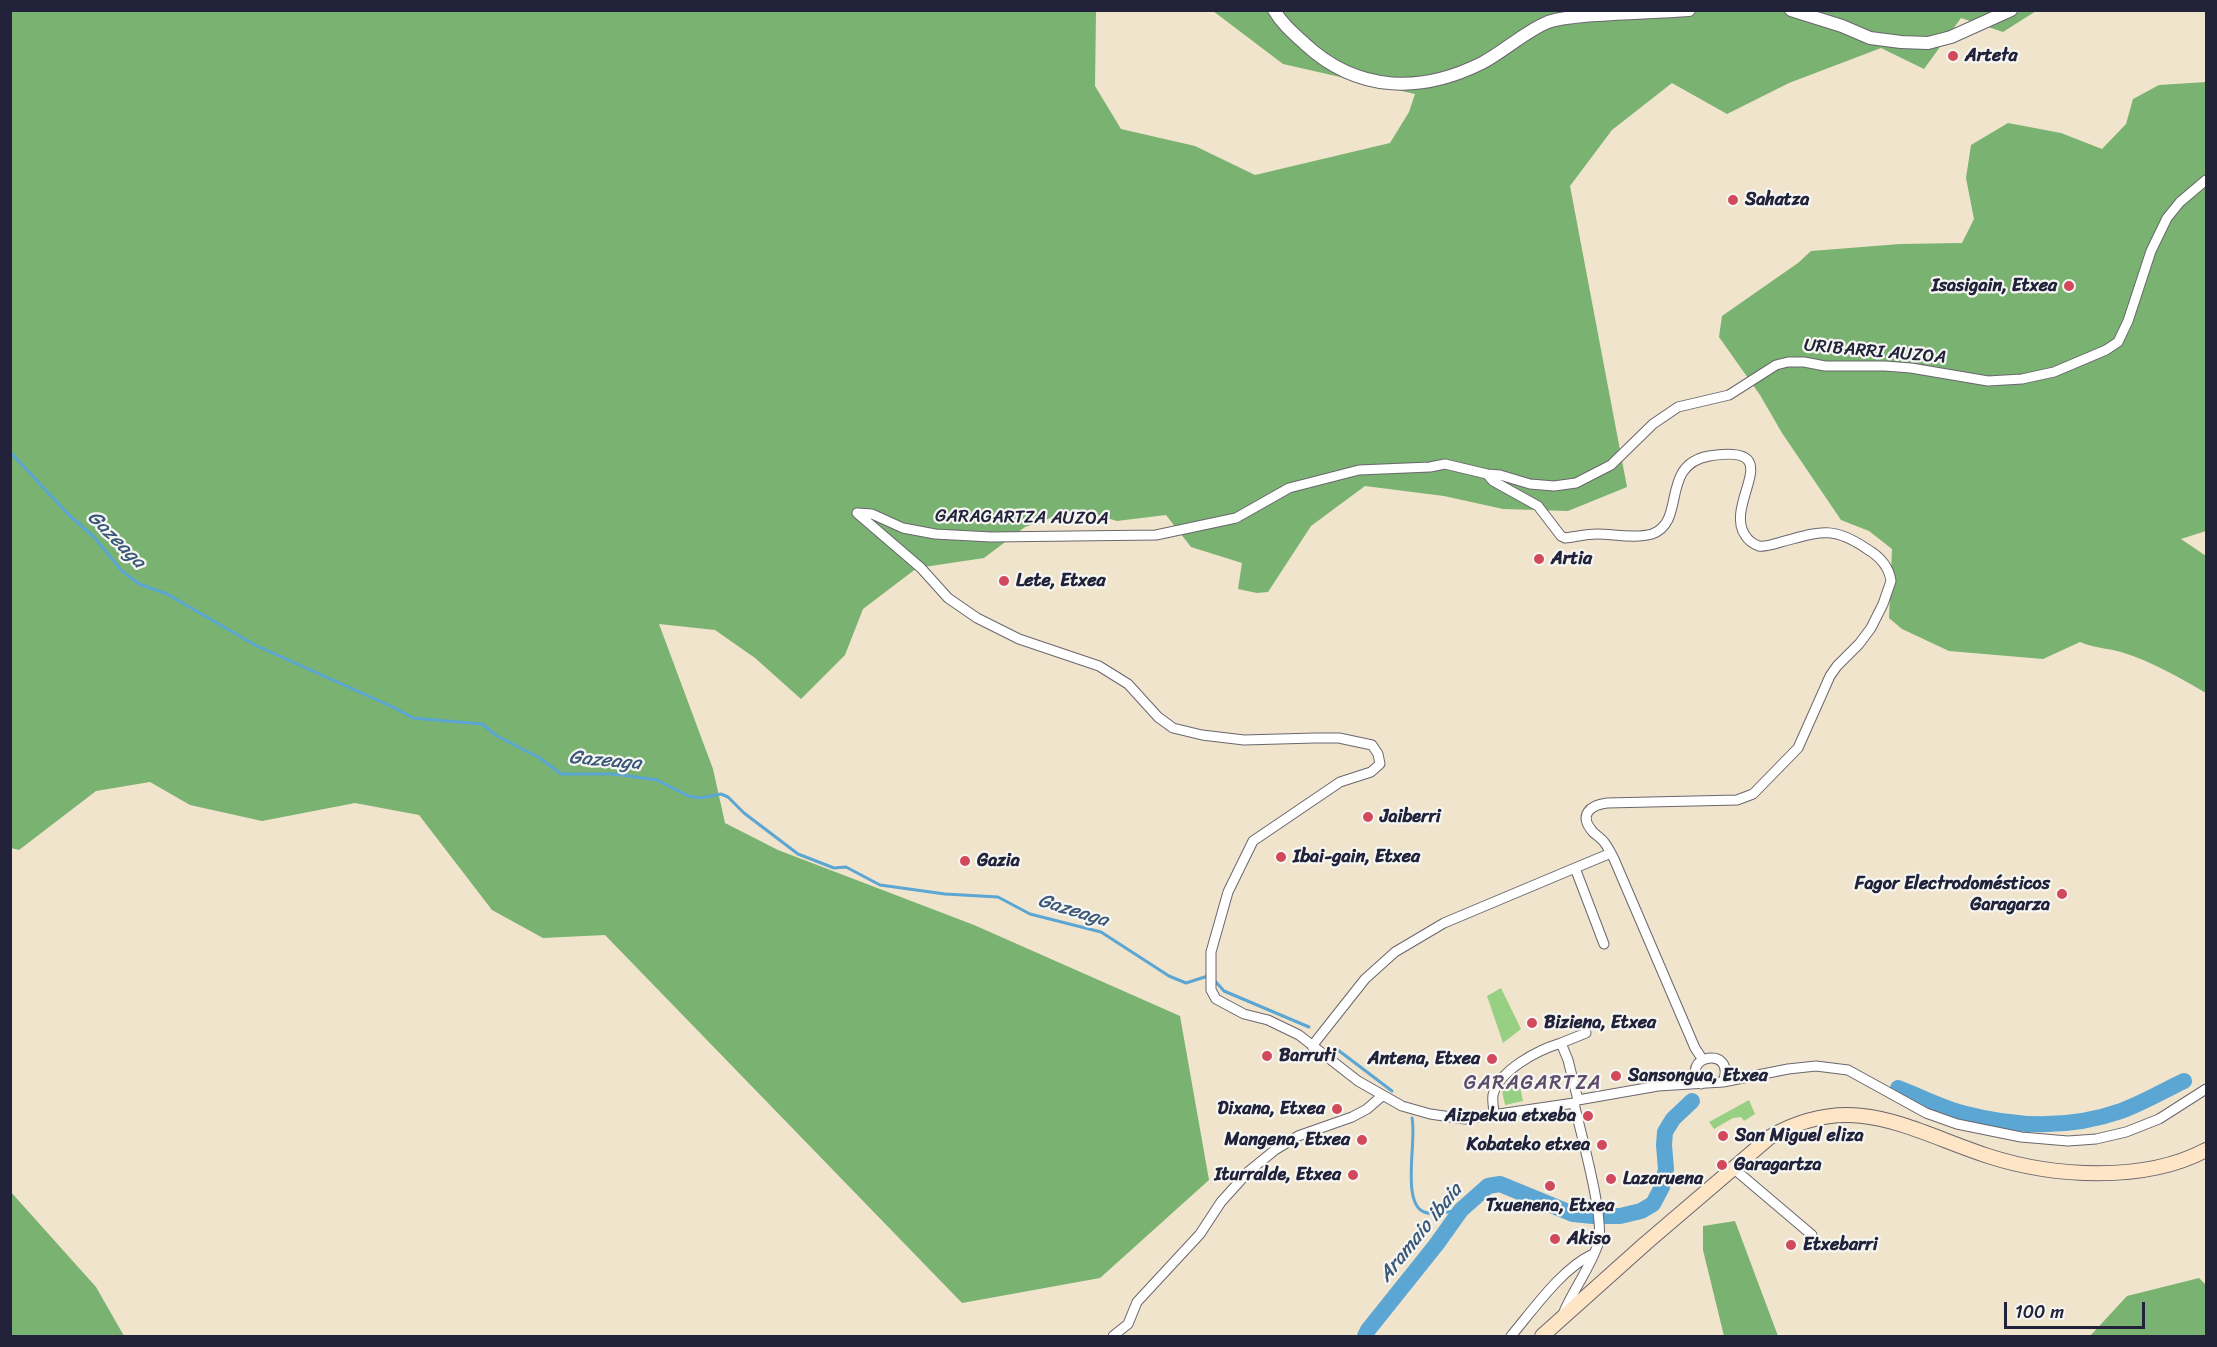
<!DOCTYPE html>
<meta charset="utf-8">
<style>
body{margin:0}
#map{position:relative;width:2217px;height:1347px;overflow:hidden;background:#f1e4cc;font-family:Sriracha,sans-serif}
canvas{display:block}
.frame{position:absolute;inset:0;border:12px solid #22223b;pointer-events:none}
.scale{position:absolute;left:2004px;top:1302px;width:141px;height:27px;box-sizing:border-box;border:3px solid #22223b;border-top:0;padding-left:8px;font-size:18px;line-height:21px;white-space:nowrap;color:#22223b;-webkit-text-stroke:4px #f6f6f2;paint-order:stroke}
</style>
<div id="map">
<canvas width="2217" height="1347"></canvas>
<div class="frame"></div>
<div class="scale">100 m</div>
</div>
<script>
const g = document.querySelector('canvas').getContext('2d');
g.lineJoin = 'round';
function paint(path, color) {
  g.fillStyle = color;
  g.fill(path, 'evenodd');
}
function trace(path, color, width, dash) {
  g.strokeStyle = color;
  g.lineWidth = width;
  g.lineCap = dash ? 'butt' : 'round';
  g.setLineDash(dash || []);
  g.stroke(path);
}
function drawText(font, color, halo, rows, align = 'center') {
  g.font = font + ' Sriracha,sans-serif';
  g.lineWidth = 4.5;
  g.setLineDash([]);
  g.textBaseline = 'middle';
  g.strokeStyle = halo;
  g.fillStyle = color;
  for (const [text, x, y, turn = 0] of rows) {
    g.save();
    g.translate(x, y);
    g.rotate((+turn || 0) * Math.PI / 180);
    g.textAlign = isNaN(turn) ? turn : align;
    if (halo) g.strokeText(text, 0, 0);
    g.fillText(text, 0, 0);
    g.restore();
  }
}
paint(new Path2D(`
 M1501,988L1521,1029L1503,1043L1487,996Z
 M1515,1076L1518,1077L1523,1101L1505,1105L1502,1091Z
 M1749,1100L1755,1114L1744,1121L1741,1117L1733,1118L1714,1129L1709,1122Z`), '#97d083');
paint(new Path2D(`
 M10,11H1096L1095,86L1121,129L1195,146L1255,175L1390,143L1409,112L1415,94L1283,64L1213,11H2036L2003,32L1961,18L1924,69L1881,48L1789,83L1727,114L1672,83L1612,130L1570,186L1627,487L1568,511L1503,509L1444,496L1365,486L1311,526L1268,592L1257,593L1238,589L1242,563L1191,547L1166,515L1117,521L1076,509L1025,527L984,558L917,568L863,609L845,655L801,699L755,658L715,630L659,624L713,769L725,823L778,850L974,925L1180,1016L1209,1180L1100,1278L962,1303L605,935L543,938L492,910L419,815L355,803L262,821L190,805L150,782L96,791L19,850L11,848Z
 M2206,82V531L2181,539L2206,556V693C2180,678 2151,661 2121,652C2107,648 2094,648 2080,642L2043,659L1949,651L1902,629L1889,618L1892,549L1869,531L1841,520L1782,433L1760,395L1719,337L1722,316L1798,263L1811,251L1900,244L1962,243L1974,219L1966,178L1971,145L2008,123L2061,133L2102,149L2126,124L2133,99L2159,85Z
 M10,1191L96,1287L124,1336H11Z
 M1735,1221L1778,1336H1724L1703,1250V1226Z
 M2199,1278L2206,1285V1336H2090L2127,1296Z`), '#79b271');
trace(new Path2D(`
 M10,452L69,515L94,537L122,571L139,584L167,594L255,645L395,708L413,718L482,724L497,736L540,758L561,774H614L657,780L688,796L700,798L721,794L728,797L744,813L798,854L834,868L846,867L880,885L945,894L998,897L1030,914L1101,932L1169,976L1186,983L1208,976
 M1215,981L1224,991L1309,1027
 M1338,1050L1392,1091
 M1412,1118C1417,1139 1401,1203 1424,1212C1434,1216 1450,1211 1461,1210`), '#5ba6d3', 3);
trace(new Path2D(`
 M1898,1088C1919,1096 1940,1107 1962,1113C2014,1127 2070,1129 2121,1111C2143,1103 2163,1091 2184,1081
 M1365,1336L1368,1330L1436,1245L1461,1210L1488,1186L1500,1184L1573,1214L1593,1216H1620L1641,1211L1653,1204L1662,1187L1666,1169L1664,1145L1665,1132L1673,1119L1692,1101`), '#5ba6d3', 16);
const minor = new Path2D(`
 M1487,474L1493,481L1538,506L1561,536L1565,538C1575,537 1586,534 1597,534C1613,534 1635,539 1652,534C1687,522 1659,465 1709,456C1791,443 1723,503 1745,535C1748,540 1753,544 1759,546C1766,547 1774,544 1781,542C1819,532 1832,525 1867,549C1879,556 1889,567 1891,581L1883,604L1871,628L1859,644L1837,666L1830,676L1798,748L1753,794L1737,800L1607,803C1590,805 1578,815 1593,832C1596,835 1601,838 1604,842C1608,847 1611,853 1614,859L1695,1048L1703,1060
 M857,513L921,568L948,598L977,618L1019,639L1099,666L1128,684L1158,717L1173,728L1202,735L1244,740L1315,738H1339L1372,745L1378,754L1380,764L1371,772L1340,782L1253,841L1228,892L1211,952V990L1216,999L1244,1014L1268,1020L1299,1035L1358,1081L1402,1106L1430,1114L1465,1119L1574,1103L1578,1100L1658,1086L1723,1082L1788,1069L1816,1066L1848,1070L1926,1113L1957,1124L2021,1137L2068,1141L2096,1139L2126,1132L2159,1119L2206,1089
 M857,513L872,514L903,528L935,534L991,537L1156,535L1236,518L1289,488L1359,470L1430,467L1445,464L1487,474L1500,475L1530,484L1554,486L1576,483L1611,465L1653,424L1678,407L1729,395L1776,365L1788,362H1804L1825,366H1885L1911,368L1988,381L2022,379L2054,372L2106,350L2118,342L2128,321L2151,251L2167,218L2180,202L2206,180
 M1604,944L1575,868L1611,853
 M1561,1043L1586,1033
 M1312,1046L1365,979L1395,952L1444,923L1575,868
 M1701,1084C1677,1056 1737,1044 1723,1082
 M1494,1115C1494,1109 1492,1101 1493,1095C1499,1070 1538,1050 1561,1043L1568,1060L1578,1100
 M1733,1168L1812,1235
 M1563,1314C1573,1290 1590,1268 1598,1244C1606,1221 1580,1131 1574,1103
 M1113,1336L1128,1324L1137,1302L1200,1234L1221,1202L1249,1171L1275,1150L1298,1136L1352,1117L1367,1109L1382,1096
 M1511,1336C1533,1310 1562,1268 1593,1254`);
const tertiary = new Path2D(`
 M1274,10C1282,24 1294,34 1305,44C1357,92 1420,94 1482,63C1505,51 1524,32 1548,22C1564,17 1582,16 1598,15C1628,13 1659,12 1689,10
 M1791,10L1842,26L1870,38L1901,42L1928,43L1951,37L2011,10`);
const secondary = new Path2D(`
 M1542,1336L1646,1243L1770,1137C1853,1090 1907,1129 1988,1156C2053,1177 2144,1183 2206,1150`);
trace(minor, '#6a666e', 11);
trace(tertiary, '#6a666e', 14);
trace(secondary, '#6a666e', 16);
trace(minor, '#fff', 9);
trace(tertiary, '#fff', 12);
trace(secondary, '#fde5c5', 14);
for (const [x, y, r, color] of [
 [1953,56,6,"#d1495b"],
 [1733,200,6,"#d1495b"],
 [2069,286,6,"#d1495b"],
 [1539,559,6,"#d1495b"],
 [1004,581,6,"#d1495b"],
 [1368,817,6,"#d1495b"],
 [1281,857,6,"#d1495b"],
 [965,861,6,"#d1495b"],
 [2062,894,6,"#d1495b"],
 [1532,1023,6,"#d1495b"],
 [1267,1056,6,"#d1495b"],
 [1492,1059,6,"#d1495b"],
 [1616,1076,6,"#d1495b"],
 [1337,1109,6,"#d1495b"],
 [1588,1116,6,"#d1495b"],
 [1723,1136,6,"#d1495b"],
 [1362,1140,6,"#d1495b"],
 [1602,1145,6,"#d1495b"],
 [1722,1165,6,"#d1495b"],
 [1353,1175,6,"#d1495b"],
 [1611,1179,6,"#d1495b"],
 [1550,1186,6,"#d1495b"],
 [1555,1239,6,"#d1495b"],
 [1791,1245,6,"#d1495b"]
]) {
  const dot = new Path2D();
  dot.arc(x, y, r, 0, 2 * Math.PI);
  g.fillStyle = color;
  g.fill(dot);
  trace(dot, '#f6f6f2', 2);
}
drawText('bold 18px', '#22223b', '#f6f6f2', [
 ["Arteta",1965,56],
 ["Sahatza",1745,200],
 ["Isasigain, Etxea",2057,286,"right"],
 ["Artia",1551,559],
 ["Lete, Etxea",1016,581],
 ["Jaiberri",1380,817],
 ["Ibai-gain, Etxea",1293,857],
 ["Gazia",977,861],
 ["Fagor Electrodomésticos",2050,884,"right"],
 ["Garagarza",2050,905,"right"],
 ["Biziena, Etxea",1544,1023],
 ["Barruti",1279,1056],
 ["Antena, Etxea",1480,1059,"right"],
 ["Sansongua, Etxea",1628,1076],
 ["Dixana, Etxea",1325,1109,"right"],
 ["Aizpekua etxeba",1576,1116,"right"],
 ["San Miguel eliza",1735,1136],
 ["Mangena, Etxea",1350,1140,"right"],
 ["Kobateko etxea",1590,1145,"right"],
 ["Garagartza",1734,1165],
 ["Iturralde, Etxea",1341,1175,"right"],
 ["Lazaruena",1623,1179],
 ["Txuenena, Etxea",1550,1206,"center"],
 ["Akiso",1567,1239],
 ["Etxebarri",1803,1245]
], 'left');
drawText('18px', '#22223b', '#f6f6f2', [
 ["URIBARRI AUZOA",1875,352,5],
 ["GARAGARTZA AUZOA",1022,518,1]
]);
drawText('italic 20px', '#395778', '#f6f6f2', [
 ["Gazeaga",116,540,45],
 ["Gazeaga",605,761,5],
 ["Gazeaga",1073,911,17],
 ["Aramaio ibaia",1421,1233,-51]
]);
g.letterSpacing = '1.5px';
drawText('20px', '#5f4c6d', '#f6f6f2', [
 ["GARAGARTZA",1533,1084]
]);
g.letterSpacing = '0px';
</script>
